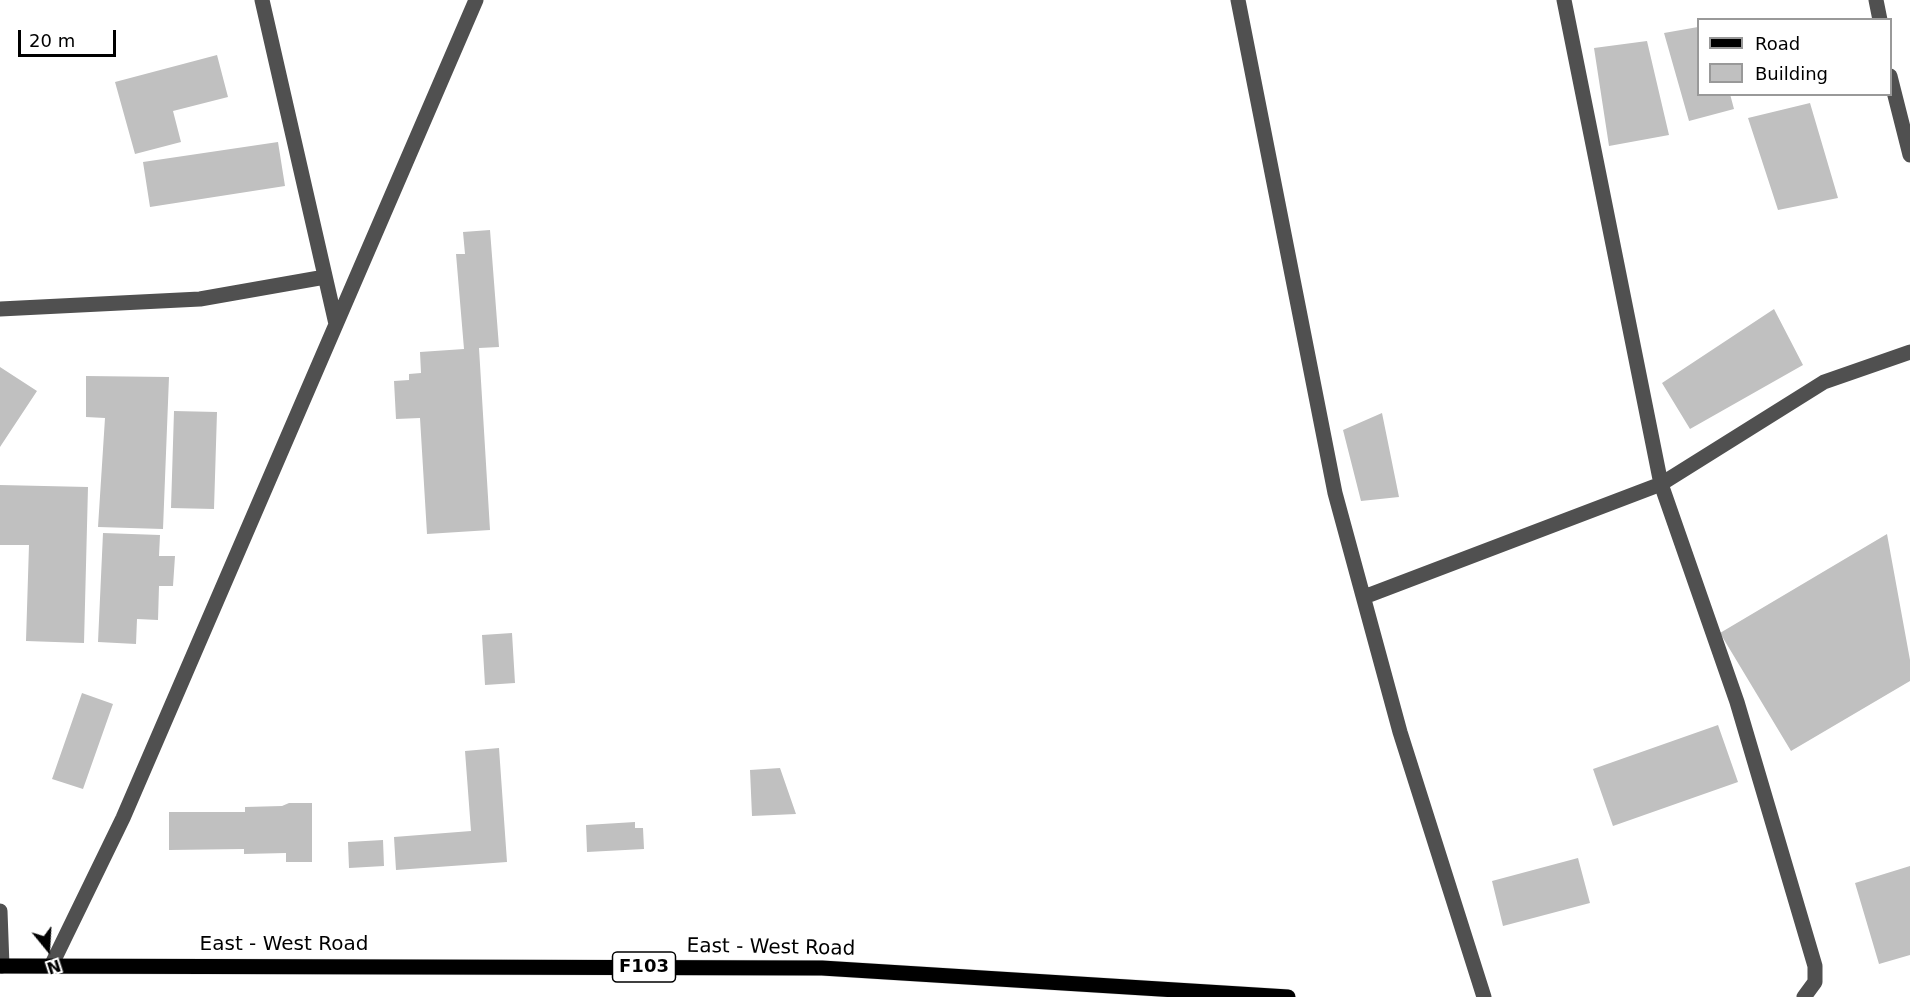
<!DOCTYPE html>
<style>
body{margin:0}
#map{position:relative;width:1910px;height:997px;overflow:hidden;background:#fff;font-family:"DejaVu Sans",sans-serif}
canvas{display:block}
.legend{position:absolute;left:1697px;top:18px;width:195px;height:78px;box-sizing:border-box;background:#fff;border:2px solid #999;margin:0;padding:8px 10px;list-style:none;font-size:18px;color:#000}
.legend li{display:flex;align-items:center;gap:12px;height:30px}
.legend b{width:30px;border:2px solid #999}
.north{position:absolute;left:18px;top:919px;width:60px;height:60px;-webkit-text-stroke:4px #fff;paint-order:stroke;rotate:162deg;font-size:16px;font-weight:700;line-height:24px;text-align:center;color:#000}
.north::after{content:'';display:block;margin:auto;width:21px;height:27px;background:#000;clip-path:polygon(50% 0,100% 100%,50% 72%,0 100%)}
.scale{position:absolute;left:18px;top:30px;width:98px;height:27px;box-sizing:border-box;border:3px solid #000;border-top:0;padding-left:8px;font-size:18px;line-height:21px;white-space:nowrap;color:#000;-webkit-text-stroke:4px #fff;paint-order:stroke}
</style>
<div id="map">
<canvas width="1910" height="997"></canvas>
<ul class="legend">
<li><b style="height:8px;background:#000"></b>Road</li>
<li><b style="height:16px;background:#c0c0c0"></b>Building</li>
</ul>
<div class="north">N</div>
<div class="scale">20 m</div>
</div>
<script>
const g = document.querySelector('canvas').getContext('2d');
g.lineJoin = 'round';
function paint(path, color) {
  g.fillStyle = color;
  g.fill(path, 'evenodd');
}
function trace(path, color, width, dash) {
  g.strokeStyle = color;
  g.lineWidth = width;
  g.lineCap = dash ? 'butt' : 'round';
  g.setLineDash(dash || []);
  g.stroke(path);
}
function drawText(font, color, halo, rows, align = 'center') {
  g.font = font + ' "DejaVu Sans",sans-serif';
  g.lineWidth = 4.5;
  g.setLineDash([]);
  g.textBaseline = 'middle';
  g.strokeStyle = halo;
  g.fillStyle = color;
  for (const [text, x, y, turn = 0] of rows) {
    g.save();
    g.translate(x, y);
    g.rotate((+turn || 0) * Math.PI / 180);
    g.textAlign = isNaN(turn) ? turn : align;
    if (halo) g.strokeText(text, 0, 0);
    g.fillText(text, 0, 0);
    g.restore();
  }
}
paint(new Path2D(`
 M1698,27V94H1730L1734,109L1689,121L1664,33Z
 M1647,41L1669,135L1609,146L1594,48Z
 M217,55L228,97L173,111L181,142L135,154L115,82Z
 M1810,103L1838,198L1778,210L1748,118Z
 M278,142L285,186L150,207L143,162Z
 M490,230L499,347L479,348L490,530L427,534L420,418L396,419L394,381L409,380V374L421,373L420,352L464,349L456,254H465L463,232Z
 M1774,309L1803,365L1690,429L1662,383Z
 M0,367L37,391L0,447Z
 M86,376L169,377L163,529L98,527L105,418L86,417Z
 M174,411L217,412L214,509L171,508Z
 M1382,413L1399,497L1361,501L1343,430Z
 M0,485L88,487L84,643L26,641L29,545H0Z
 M103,533L160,535L159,556H175L173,586H159L158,620L137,619L136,644L98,642Z
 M1887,534L1910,660V681L1791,751L1720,633Z
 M512,633L515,683L485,685L482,635Z
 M82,693L113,704L83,789L52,779Z
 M1718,725L1738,782L1613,826L1593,769Z
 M499,748L507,862L396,870L394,837L471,831L465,751Z
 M780,768L796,814L752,816L750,770Z
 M289,803H312V862H286V853L244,854V849L169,850V812H245V807L282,806Z
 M635,822V828H643L644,849L587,852L586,825Z
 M383,840L384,866L349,868L348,842Z
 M1578,858L1590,903L1503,926L1492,881Z
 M1910,866V955L1879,964L1855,883Z`), '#c0c0c0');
const major = new Path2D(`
 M0,966L822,968L1288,997`);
trace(major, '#dbdbdb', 16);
trace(new Path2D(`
 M262,0L336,324
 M1238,0L1335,493L1400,732L1484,997
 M1564,0L1661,484L1737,702L1815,966V982L1804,997
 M1876,0L1880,20
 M1890,76L1910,155
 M0,309L200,299L325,277
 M1364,597L1661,484L1824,382L1910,352
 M0,911L2,966
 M51,966L123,818L476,0`), '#505050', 15);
trace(major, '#000', 15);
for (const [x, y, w] of [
 [644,967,63]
]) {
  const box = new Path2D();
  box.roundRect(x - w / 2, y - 15, w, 30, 4.5);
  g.fillStyle = '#fff';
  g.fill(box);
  trace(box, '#000', 1.5);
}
drawText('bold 18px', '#000', null, [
 ["F103",644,967]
]);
drawText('20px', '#000', '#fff', [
 ["East - West Road",284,945],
 ["East - West Road",771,948,1]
]);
</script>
